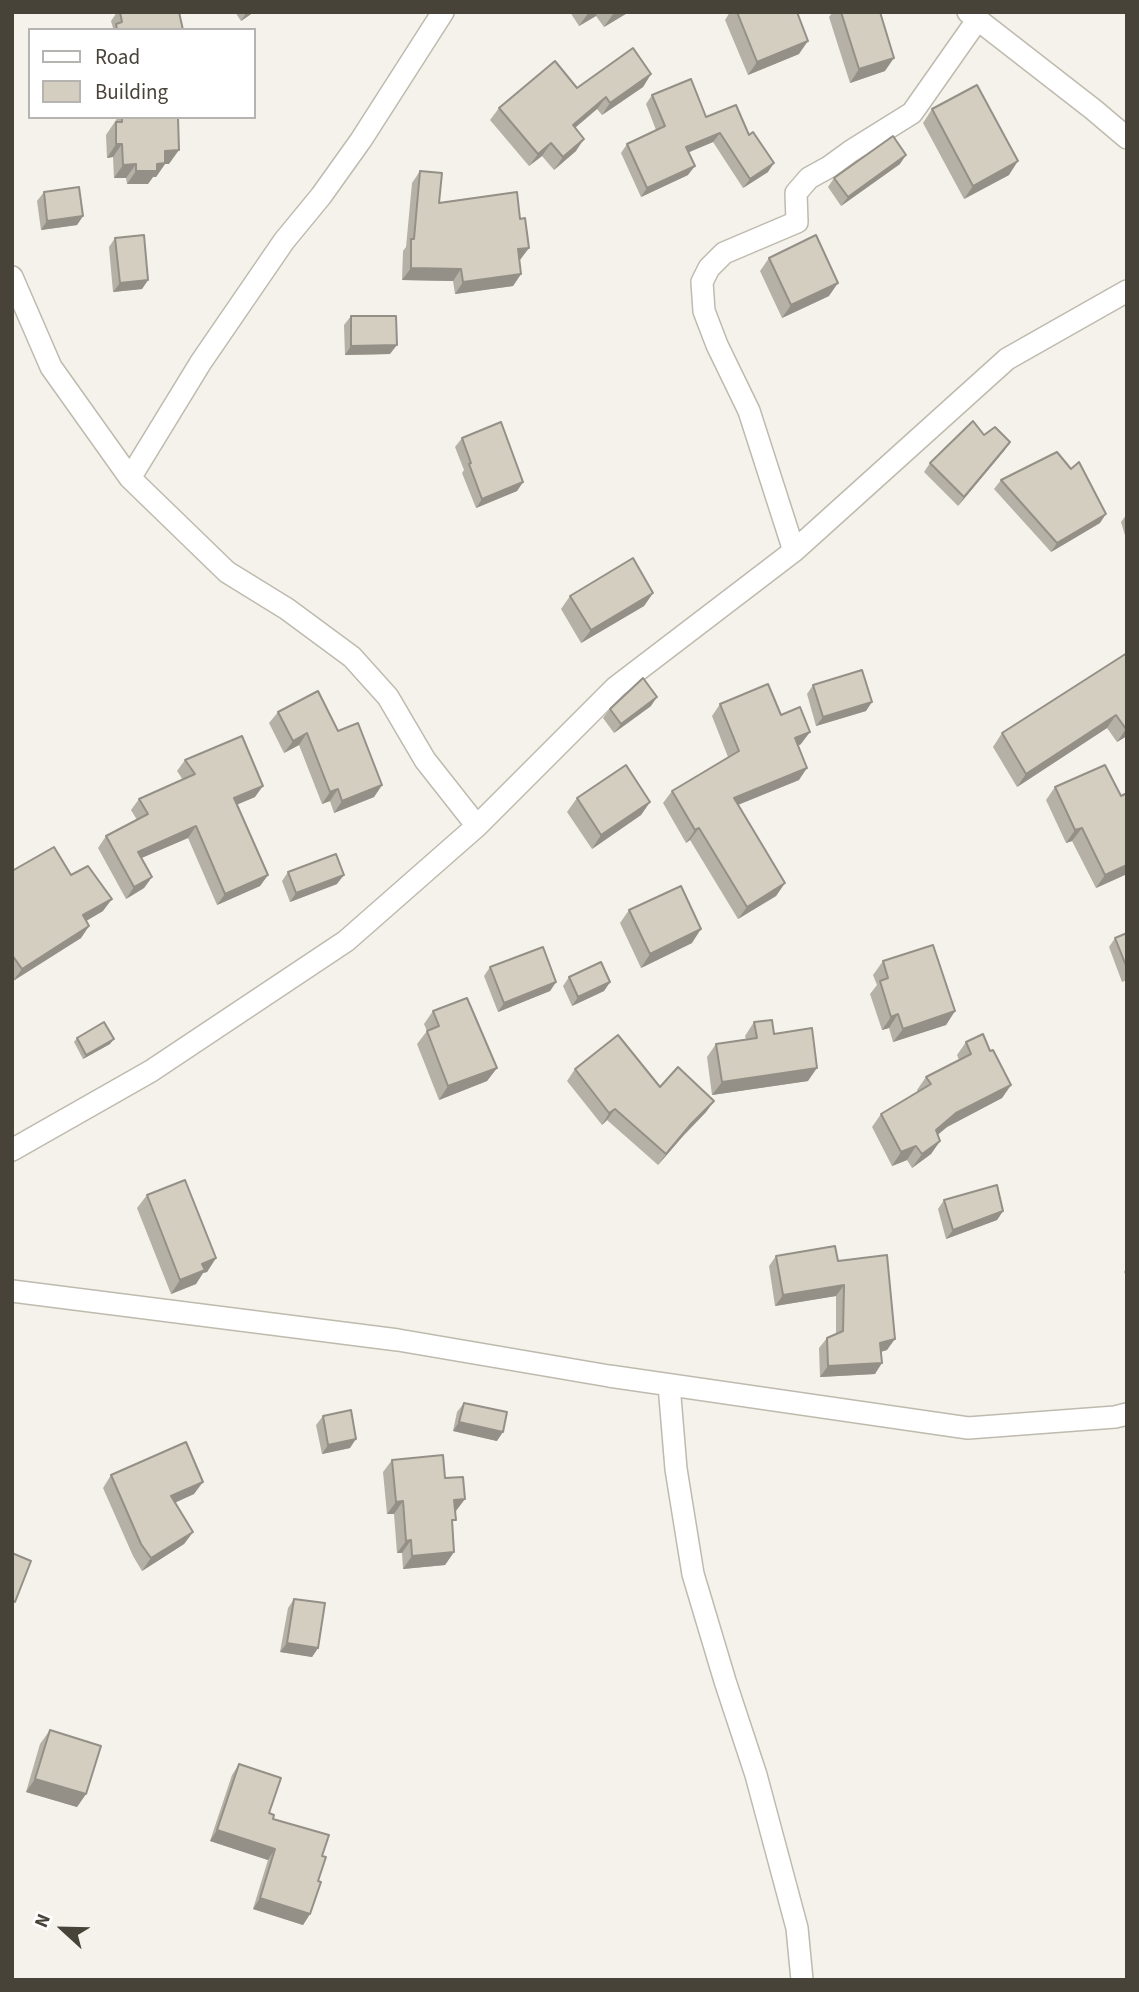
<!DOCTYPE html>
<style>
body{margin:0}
#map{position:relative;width:1139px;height:1992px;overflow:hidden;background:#f4f2eb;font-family:"Source Sans 3",sans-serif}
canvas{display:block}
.frame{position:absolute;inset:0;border:14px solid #474339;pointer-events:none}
.legend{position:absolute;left:28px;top:28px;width:228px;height:91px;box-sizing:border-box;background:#fff;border:2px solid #b5b4b0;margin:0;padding:9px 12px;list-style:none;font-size:21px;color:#474339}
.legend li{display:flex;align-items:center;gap:14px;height:35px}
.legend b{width:35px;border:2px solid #b5b4b0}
.north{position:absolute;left:28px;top:1894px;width:70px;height:70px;-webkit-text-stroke:5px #fff;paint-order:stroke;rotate:292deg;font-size:19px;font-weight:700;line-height:28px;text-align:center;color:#474339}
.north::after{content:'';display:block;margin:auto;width:24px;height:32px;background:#474339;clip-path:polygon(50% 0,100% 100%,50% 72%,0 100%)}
</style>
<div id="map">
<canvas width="1139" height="1992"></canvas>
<div class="frame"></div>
<ul class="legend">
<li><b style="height:9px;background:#fff"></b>Road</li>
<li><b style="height:19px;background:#d4cec1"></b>Building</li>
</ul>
<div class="north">N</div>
</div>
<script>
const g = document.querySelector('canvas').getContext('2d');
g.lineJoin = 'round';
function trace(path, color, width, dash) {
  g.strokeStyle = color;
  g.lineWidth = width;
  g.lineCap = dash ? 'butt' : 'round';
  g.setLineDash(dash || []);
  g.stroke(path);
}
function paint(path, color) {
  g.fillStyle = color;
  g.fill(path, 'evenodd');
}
const street = new Path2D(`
 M968,12L1094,110L1127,138
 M12,277L51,367L130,478L227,572L287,609L352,657L388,697L425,760L477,826
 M130,478L201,362L284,241L321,196L361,140L443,12
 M794,551L749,411L717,345L704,311L702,282L709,268L724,253L797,222L796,193L809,178L829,167L851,151L912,113L978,19
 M12,1150L151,1071L346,941L477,826L616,687L794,551L1007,359L1127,291
 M12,1291L398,1340L609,1376L968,1428L1115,1417L1127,1414
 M669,1385L676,1469L693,1574L725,1681L756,1775L797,1928L802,1980`);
trace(street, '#bfbaae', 24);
trace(street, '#fff', 21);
paint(new Path2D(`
 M117,12H179L183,30H112L113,28L111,21Z
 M235,12H254L241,21Z
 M570,12H629L604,27L596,16L579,26Z
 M730,12H797L799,54L748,75L725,20Z
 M833,12H880L885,71L850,83L829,17Z
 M651,74L643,87L602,115L597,109L575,128L576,151L554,170L542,156L529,166L490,120L499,108L577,88Z
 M652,95L749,135L768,172L743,188L713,142L689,152L688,175L641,197L621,153L627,144L656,130L646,104Z
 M932,109L1009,175L964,199L923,123Z
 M118,117H163L169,164H165L156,177H153L148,184H127L126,178H114L113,157L107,158L106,135Z
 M900,164L841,206L828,187L834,178Z
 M420,171L439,203L520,219L529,248L519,260L521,274L513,286L455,294L453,281L402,280L403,251L406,247L412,183Z
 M44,192L83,216L77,225L41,230L37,201Z
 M115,238L148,280L142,289L113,292L109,247Z
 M769,258L829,296L782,318L760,271Z
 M351,316L390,354L345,355L344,325Z
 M984,435L1010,442L958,506L924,472L930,463Z
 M462,438L523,482L517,491L476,508L462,473L464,470L455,447Z
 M1001,480L1100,523L1051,552L994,489Z
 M1127,514V542L1121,522Z
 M653,593L644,606L581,643L561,609L570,596Z
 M1127,653V736L1117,742L1107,728L1017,787L993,747L1002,733Z
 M813,685L866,711L816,726L807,694Z
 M720,704L781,715L801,744L798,746L799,780L738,805L785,883L776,896L738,919L690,840L686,843L663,803L672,791L728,757L712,716Z
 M651,706L614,733L603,718L610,709Z
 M278,712L338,731L382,785L374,797L334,813L330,801L322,804L299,745L284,753L269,723Z
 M185,760L255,797L237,804L268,875L260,886L217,905L188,838L141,858L152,877L144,888L126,899L98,848L106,836L137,820L131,810L139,799L183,780L177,771Z
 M1055,787L1121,796L1127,874L1096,888L1072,841L1066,843L1046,800Z
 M577,798L650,802L641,815L592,849L567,812Z
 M12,871L71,875L103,911L86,921L89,926L81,938L13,981Z
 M288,872L337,884L290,902L282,881Z
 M629,910L692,943L641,968L620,923Z
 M1127,933V980L1122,982L1109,947L1115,938Z
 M883,961L955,1011L946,1025L893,1042L889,1028L882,1030L870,994L877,985L873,975Z
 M490,967L556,982L550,991L498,1012L484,976Z
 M569,977L610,982L604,991L572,1006L563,986Z
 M433,1011L497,1068L487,1081L439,1100L417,1044L427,1031L424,1024Z
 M754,1022L808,1081L712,1095L707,1057L716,1044L746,1039L745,1036Z
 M77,1038L110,1044L83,1059L74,1042Z
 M966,1042L990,1051L1011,1085L1002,1098L947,1127L938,1134L940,1141L931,1154L912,1168L907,1160L892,1166L872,1127L881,1114L918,1092L917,1090L926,1077L959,1060L957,1055Z
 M575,1069L660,1087L714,1101L706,1112L683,1136L658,1165L607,1120L602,1125L567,1081Z
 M147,1195L216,1258L207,1272L203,1273L196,1284L171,1294L137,1208Z
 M944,1200L1003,1211L997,1220L946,1239L938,1209Z
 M776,1256L838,1261L887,1350L881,1352L875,1374L820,1377L819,1348L827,1338L836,1334V1296L775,1306L769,1266Z
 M1127,1267V1277L1124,1272Z
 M464,1403L497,1441L453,1431L457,1412Z
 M323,1416L350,1448L322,1454L316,1425Z
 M392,1460L445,1478L465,1499L455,1511L452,1525L454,1552L445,1565L403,1569L402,1553H397L394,1514H387L383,1472Z
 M111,1475L194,1494L175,1503L193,1532L184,1544L142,1571L133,1556L103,1488Z
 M294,1599L318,1648L312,1657L280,1652L288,1608Z
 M50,1730L86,1794L77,1807L26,1792L40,1744Z
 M239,1764L273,1819L322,1856L310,1914L303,1925L253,1909L268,1860L210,1841L232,1775Z`), '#b6b1a6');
paint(new Path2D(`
 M247,12H254L241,21Z
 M589,12H598L596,16L579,26Z
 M616,12H629L604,27L613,14Z
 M808,41L799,54L748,75L757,62Z
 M894,58L885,71L850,83L859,69Z
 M651,74L643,87L602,115L610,103Z
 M606,97L597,109L564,137L573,125Z
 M720,133L713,142L680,156L686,147Z
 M584,139L576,151L554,170L563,157Z
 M551,143L542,156L529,166L538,154Z
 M116,144H122L113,157L107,158Z
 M179,150L169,164H165L156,177H153L148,184H127L136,171L165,151Z
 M906,155L900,164L841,206L848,197Z
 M1018,161L1009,175L964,199L973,186Z
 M774,163L768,172L743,188L750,179Z
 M136,164L126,178H114L123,165Z
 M695,166L688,175L641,197L647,188Z
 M83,216L77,225L41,230L47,221Z
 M529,248L520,260L509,261L518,249Z
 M411,268L461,269L453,281L402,280Z
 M521,274L513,286L455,294L463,282Z
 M148,280L142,289L113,292L120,283Z
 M838,283L829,296L782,318L791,305Z
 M397,345L390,354L345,355L351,346Z
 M1010,442L1004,451L958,506L964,497Z
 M523,482L517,491L476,508L482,499Z
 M1106,514L1100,523L1051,552L1057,543Z
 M653,593L644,606L581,643L591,630Z
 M657,697L651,706L614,733L621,724Z
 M872,702L866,711L816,726L823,717Z
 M1116,715L1107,728L1017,787L1026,774Z
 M1127,728V736L1117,742L1126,729Z
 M810,732L801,744L787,751L795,738Z
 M307,733L299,745L284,753L293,741Z
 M807,768L799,780L725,810L734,798Z
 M382,785L374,797L334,813L342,801Z
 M263,786L255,797L227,809L234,798Z
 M338,789L330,801L322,804L330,792Z
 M650,802L641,815L592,849L601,835Z
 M196,826L188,838L130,863L138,852Z
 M699,828L690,840L686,843L695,830Z
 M1082,828L1072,841L1066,843L1075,830Z
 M1127,865V874L1096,888L1105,875Z
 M268,875L260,886L217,905L225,894Z
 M344,875L337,884L290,902L296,893Z
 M152,877L144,888L126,899L134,887Z
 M785,883L776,896L738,919L747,907Z
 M112,899L103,911L74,928L83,915Z
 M89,926L81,938L13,981L22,969Z
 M701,929L692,943L641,968L650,954Z
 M556,982L550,991L498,1012L504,1003Z
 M610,982L604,991L572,1006L578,997Z
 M955,1011L946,1025L893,1042L903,1029Z
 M898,1014L889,1028L882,1030L891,1017Z
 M114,1039L110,1044L83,1059L86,1055Z
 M497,1068L487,1081L439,1100L448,1086Z
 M817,1068L808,1081L712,1095L722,1082Z
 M1011,1085L1002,1098L947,1127L927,1144L936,1130L956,1113Z
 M714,1101L706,1112L683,1136L658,1165L666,1154L691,1124Z
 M615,1109L607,1120L602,1125L609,1113Z
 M940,1141L931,1154L912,1168L922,1154Z
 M916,1146L907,1160L892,1166L901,1152Z
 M1003,1211L997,1220L946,1239L953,1230Z
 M216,1258L207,1272L203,1273L196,1284L171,1294L180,1280L202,1264Z
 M844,1285L836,1296L775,1306L783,1295Z
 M895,1339L887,1350L872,1354L880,1343Z
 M882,1363L875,1374L820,1377L828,1366Z
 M459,1422L503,1432L497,1441L453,1431Z
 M356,1439L350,1448L322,1454L328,1445Z
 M203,1482L194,1494L162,1508L171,1496Z
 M465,1499L456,1511L446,1513L454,1500Z
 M403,1501L394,1514H387L396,1502Z
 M193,1532L184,1544L142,1571L151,1558Z
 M411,1540L402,1553H397L406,1541Z
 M454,1552L445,1565L403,1569L412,1556Z
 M287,1643L318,1648L312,1657L280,1652Z
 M35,1779L86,1794L77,1807L26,1792Z
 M217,1830L275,1849L268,1860L210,1841Z
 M260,1898L310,1914L303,1925L253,1909Z`), '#949087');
const building = new Path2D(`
 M120,12H179L183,30H117L116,24L122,22Z
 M737,12H797L808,41L757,62Z
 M841,12H880L894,58L859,69Z
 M633,48L651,74L610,103L606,97L573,125L584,139L563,157L551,143L538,154L499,108L555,61L577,88Z
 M691,79L706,117L736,105L749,135L753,132L774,163L750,179L720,133L686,147L695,166L647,188L627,144L665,126L652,95Z
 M977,85L1018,161L973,186L932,109Z
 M122,117L178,118L179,150L165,151V163L157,164V171H136V164L123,165L122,144H116V122H122Z
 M893,136L906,155L848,197L834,178Z
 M420,171L442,173L439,203L517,192L520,219L525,218L529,248L518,249L521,274L463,282L461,269L411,268V239H414Z
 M79,187L83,216L47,221L44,192Z
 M144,235L148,280L120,283L115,238Z
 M816,235L838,283L791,305L769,258Z
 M351,316H396L397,345L351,346Z
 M973,421L984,435L995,427L1010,442L964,497L930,463Z
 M501,422L523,482L482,499L469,464L471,463L462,438Z
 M1057,452L1071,469L1079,462L1106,514L1057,543L1001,480Z
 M633,558L653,593L591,630L570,596Z
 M1127,653V728L1126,729L1116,715L1026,774L1002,733Z
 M862,670L872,702L823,717L813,685Z
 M643,678L657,697L621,724L610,709Z
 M768,684L781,715L800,707L810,732L795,738L807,768L734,798L785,883L747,907L699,828L695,830L672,791L739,751L720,704Z
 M318,691L338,731L358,723L382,785L342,801L338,789L330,792L307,733L293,741L278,712Z
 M242,736L263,786L234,798L268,875L225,894L196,826L138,852L152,877L134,887L106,836L148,814L139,799L195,774L185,760Z
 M626,765L650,802L601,835L577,798Z
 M1105,765L1121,796L1127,793V865L1105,875L1082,828L1075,830L1055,787Z
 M54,847L71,875L88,866L112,899L83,915L89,926L22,969L12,955V871Z
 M336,854L344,875L296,893L288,872Z
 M681,886L701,929L650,954L629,910Z
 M1127,933V968L1115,938Z
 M933,945L955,1011L903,1029L898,1014L891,1017L880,981L888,978L883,961Z
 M543,947L556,982L504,1003L490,967Z
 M601,962L610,982L578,997L569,977Z
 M467,998L497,1068L448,1086L427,1031L439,1026L433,1011Z
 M772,1020L774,1034L812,1028L817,1068L722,1082L716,1044L757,1038L754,1022Z
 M104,1022L114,1039L86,1055L77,1038Z
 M983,1034L990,1051L993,1050L1011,1085L956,1113L936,1130L940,1141L922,1154L916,1146L901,1152L881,1114L931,1084L926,1077L971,1054L966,1042Z
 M618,1035L660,1087L678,1067L714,1101L691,1124L666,1154L615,1109L609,1113L575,1069Z
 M185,1180L216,1258L202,1264L205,1270L180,1280L147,1195Z
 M997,1185L1003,1211L953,1230L944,1200Z
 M835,1246L838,1261L887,1255L895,1339L880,1343L882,1363L828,1366L827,1338L843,1331L844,1285L783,1295L776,1256Z
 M464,1403L507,1412L503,1432L459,1422Z
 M351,1410L356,1439L328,1445L323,1416Z
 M186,1442L203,1482L171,1496L193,1532L151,1558L141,1544L111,1475Z
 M443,1455L445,1478L463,1477L465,1499L454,1500L456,1520H452L454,1552L412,1556L411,1540L406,1541L403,1501L396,1502L392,1460Z
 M12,1553L31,1561L15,1602L12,1600Z
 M294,1599L325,1603L318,1648L287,1643Z
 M50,1730L101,1746L86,1794L35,1779Z
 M239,1764L281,1778L269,1813L274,1815L273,1819L329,1835L322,1856L326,1857L318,1881L321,1882L310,1914L260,1898L275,1849L217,1830Z`);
paint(building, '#d4cec1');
trace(building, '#949087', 2);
</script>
